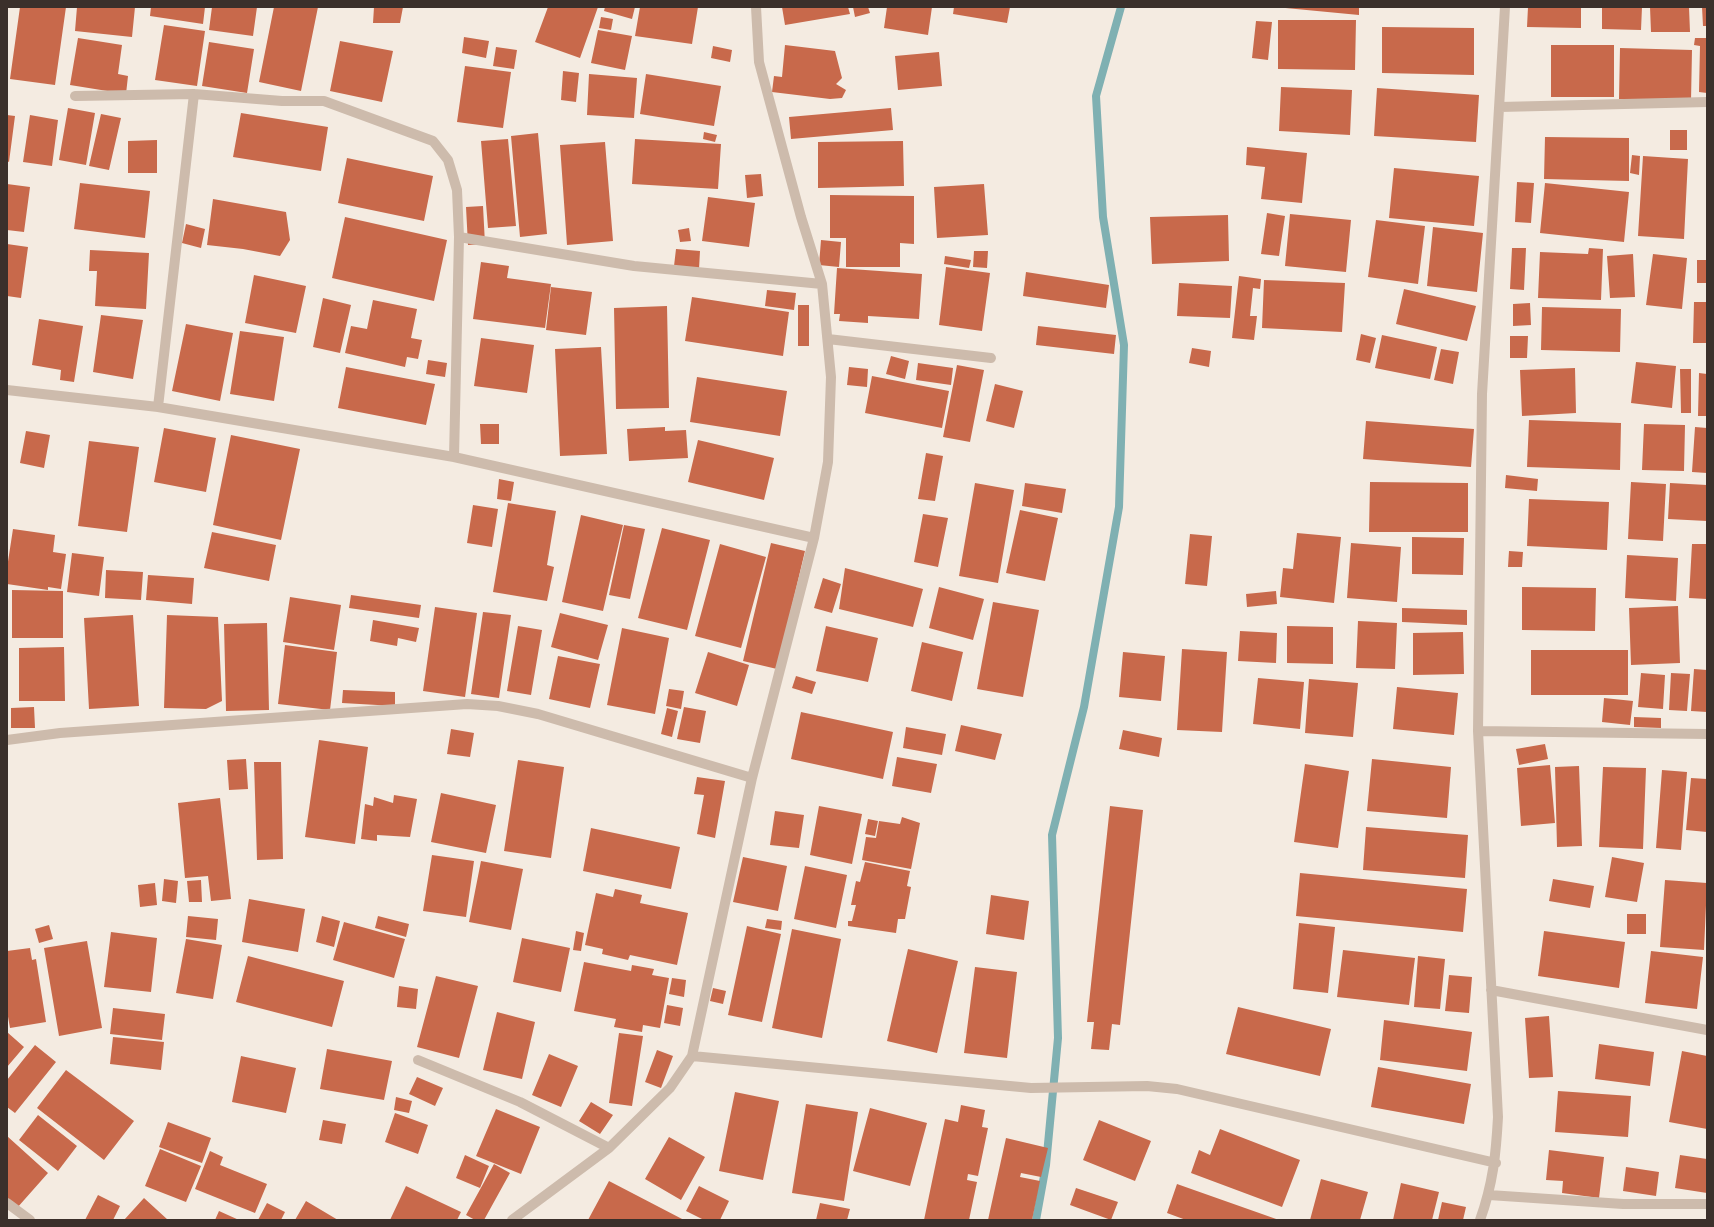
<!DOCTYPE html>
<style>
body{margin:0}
#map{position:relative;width:1714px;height:1227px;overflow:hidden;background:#f4ebe1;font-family:Figtree,sans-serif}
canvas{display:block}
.frame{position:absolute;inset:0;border:8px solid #3b302b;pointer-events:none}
</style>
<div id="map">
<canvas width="1714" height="1227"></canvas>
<div class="frame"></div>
</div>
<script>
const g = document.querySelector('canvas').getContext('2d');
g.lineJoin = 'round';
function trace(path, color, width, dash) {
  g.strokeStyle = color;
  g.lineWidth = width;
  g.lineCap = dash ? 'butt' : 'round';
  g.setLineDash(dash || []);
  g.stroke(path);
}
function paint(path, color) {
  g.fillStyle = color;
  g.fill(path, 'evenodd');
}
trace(new Path2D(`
 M1036,1220L1046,1165L1058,1038L1052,835L1084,707L1119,507L1124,345L1103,217L1096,96L1121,7`), '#7fb0b2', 8);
paint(new Path2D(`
 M20,7H66L55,85L10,79Z
 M77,7H135L132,37L75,31Z
 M151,7H205L203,24L150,16Z
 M212,7H257L253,36L209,30Z
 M274,7H318L301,91L259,82Z
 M374,7H403L400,23H373Z
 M548,7H598L580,58L535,42Z
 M605,7H635L632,19L604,11Z
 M640,7H698L692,44L635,36Z
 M782,7H848L850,14L785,25Z
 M853,7H868L870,13L855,17Z
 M887,7H932L928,35L884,28Z
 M954,7H1010L1007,23L953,14Z
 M1275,7H1359V15Z
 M1528,7H1581V28L1527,27Z
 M1602,7H1642L1641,30L1602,29Z
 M1650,7H1689L1690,32H1651Z
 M1702,7H1707V26H1703Z
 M601,17L613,19L611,30L599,28Z
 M1278,20H1356L1355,70L1278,69Z
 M1256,21L1272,22L1268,60L1252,58Z
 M164,25L205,31L197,86L155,80Z
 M1382,27L1474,28V75L1382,73Z
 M598,30L632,36L625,70L591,63Z
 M464,37L489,41L486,58L462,53Z
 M78,38L122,45L118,74L128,76L126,94L70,85Z
 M1695,38H1707V93L1699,92L1700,46L1694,45Z
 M340,41L393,51L382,102L330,91Z
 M209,42L254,49L247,93L202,86Z
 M785,45L835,51L842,78L836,84L846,90L842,98L830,99L772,92L774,76L782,77Z
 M1551,45H1614V97H1551Z
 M713,46L732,50L730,62L711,58Z
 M496,47L517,50L514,69L493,66Z
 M1620,48L1692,50L1691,101L1619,99Z
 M939,52L942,86L898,90L895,56Z
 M465,66L511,72L503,128L457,122Z
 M563,71L579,73L576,102L561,100Z
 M589,74L637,78L634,118L587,115Z
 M646,74L721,86L714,126L640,114Z
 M1281,87L1352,90L1350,135L1279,131Z
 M1377,88L1479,95L1476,142L1374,136Z
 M68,108L95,113L86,165L59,160Z
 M891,108L893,130L791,139L789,117Z
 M241,113L328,127L321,171L233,157Z
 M101,114L121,118L109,170L89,166Z
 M7,115L15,116L9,162L7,161Z
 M30,115L58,120L52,166L23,162Z
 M1670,130H1687V150H1670Z
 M704,132L717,135L715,142L703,139Z
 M538,133L547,234L520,237L511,136Z
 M1545,137L1629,138V181L1544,179Z
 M508,139L516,226L488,228L481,141Z
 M635,139L721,144L718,189L632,184Z
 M157,140V173H128V141Z
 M903,141L904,186L818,188V142Z
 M605,142L613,241L567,245L560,145Z
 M1247,147L1307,153L1302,203L1261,199L1265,167L1246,165Z
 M1632,155L1640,156L1639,175L1630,173Z
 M1643,156L1688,159L1684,239L1638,236Z
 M347,158L433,176L424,221L338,203Z
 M1394,168L1479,176L1474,226L1389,218Z
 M761,174L763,196L747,198L745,175Z
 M1517,182L1534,183L1531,223L1515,222Z
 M80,183L150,191L145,238L74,229Z
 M1545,183L1629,192L1624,242L1540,233Z
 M7,184L30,187L24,232L7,230Z
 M984,184L988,235L937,238L934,187Z
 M830,195L914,196V244L900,243V267H846V238H830Z
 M708,197L755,203L749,247L702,241Z
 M213,199L286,212L290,240L280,256L243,249L207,245Z
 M483,206L485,244L468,245L466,207Z
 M1267,213L1285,216L1279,256L1261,254Z
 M1290,214L1351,220L1346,272L1285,266Z
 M1228,215L1229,261L1152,264L1150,217Z
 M345,217L447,240L434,301L332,278Z
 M1376,220L1425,226L1418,284L1368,277Z
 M186,224L205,229L201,248L182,243Z
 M1433,227L1483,233L1477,292L1427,286Z
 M689,228L691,241L680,242L678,230Z
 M821,240L841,242L839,267L819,265Z
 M7,244L28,247L21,298L7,296Z
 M1512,248H1526L1524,290L1510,289Z
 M1589,248L1603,249L1601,300L1538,298L1540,252L1588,254Z
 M676,249L700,251L699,269L674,266Z
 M90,250L149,253L146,309L95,306L97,271H89Z
 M974,251H988L987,268L973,267Z
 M1633,254L1635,297L1610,298L1607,256Z
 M1653,254L1687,258L1682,309L1646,305Z
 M945,256L971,260L969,268L944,264Z
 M1697,260H1707V283H1697Z
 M481,262L509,266L507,278L551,284L545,328L473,319Z
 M946,267L990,273L982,331L939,325Z
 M837,268L922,274L919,319L868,316V323L839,321L840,314H834Z
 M1026,272L1109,285L1106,308L1023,296Z
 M254,275L306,286L296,333L245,323Z
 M1239,276L1261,279L1260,289L1253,288L1250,316H1257L1254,340L1232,338Z
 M1264,280L1345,283L1342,332L1262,328Z
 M1179,283L1232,286L1230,318L1177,316Z
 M551,287L592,292L586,335L546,330Z
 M1404,289L1476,306L1467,341L1396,324Z
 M767,290L796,293L794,310L765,306Z
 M692,297L789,312L783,356L685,341Z
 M323,298L351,305L340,353L313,347Z
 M373,300L417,309L411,338L422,340L418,359L407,357L405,367L345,353L351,326L367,329Z
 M1694,302H1707V343H1693Z
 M1530,303L1531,325L1513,326V304Z
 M798,305H809V346H798Z
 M667,306L669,408L616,409L614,308Z
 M1542,307L1621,309L1620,352L1541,350Z
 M101,315L143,320L133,379L93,372Z
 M39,319L83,326L74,382L60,380L61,370L32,365Z
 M186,324L233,333L220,401L172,391Z
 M1038,326L1116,335L1114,354L1036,345Z
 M240,331L284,337L274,401L230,394Z
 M1361,334L1376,338L1370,363L1356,360Z
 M1382,335L1437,347L1430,379L1375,368Z
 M1510,336H1528L1527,358H1510Z
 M481,338L534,345L527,393L474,386Z
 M601,347L607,454L560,456L555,349Z
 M1192,348L1211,351L1209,367L1189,363Z
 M1441,349L1459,352L1453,384L1434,380Z
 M891,356L909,361L905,379L886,374Z
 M428,360L447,363L445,377L426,374Z
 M1636,362L1676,366L1672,408L1631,403Z
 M918,363L953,368L951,385L916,380Z
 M957,365L984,370L970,442L943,437Z
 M346,367L435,384L426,425L338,408Z
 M849,367L868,369L867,387L847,385Z
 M1575,368L1576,413L1522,416L1520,370Z
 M1680,369H1691V413H1681Z
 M1699,373L1707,374V416H1698Z
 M872,376L949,391L942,428L865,413Z
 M697,377L787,391L780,436L690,422Z
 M995,384L1023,391L1014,428L986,421Z
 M1529,420L1621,423L1620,470L1527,467Z
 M1366,421L1474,429L1471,467L1363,459Z
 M480,424H499V444H481Z
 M1644,424L1685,425L1684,471L1642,470Z
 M665,427V431L686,430L688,458L629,461L627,429Z
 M1695,427L1707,428V473L1692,472Z
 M164,428L216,438L206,492L154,482Z
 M26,431L50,435L44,468L20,463Z
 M231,435L300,449L281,540L213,525Z
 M698,440L774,458L764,500L688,482Z
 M89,441L139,447L127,532L78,526Z
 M926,453L943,456L935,501L918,499Z
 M1506,475L1538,479L1537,491L1505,488Z
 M499,479L514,482L511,501L497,499Z
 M1370,482L1468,483V532H1369Z
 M1631,482L1666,484L1663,541L1628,539Z
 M975,483L1014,490L998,583L959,576Z
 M1025,483L1066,489L1062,513L1022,506Z
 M1670,483L1707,485V521L1668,519Z
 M1529,499L1609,502L1607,550L1527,546Z
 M508,503L556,511L547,565L554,567L547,601L493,592Z
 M473,505L498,509L492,547L467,543Z
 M1020,510L1058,518L1045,581L1006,573Z
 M923,514L948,518L938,567L914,562Z
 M581,515L623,525L603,611L562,602Z
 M624,525L645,529L630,599L609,595Z
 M662,528L710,540L687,630L638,618Z
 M13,529L55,535L53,552L66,554L61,589L48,587V590L7,584V568Z
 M212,532L276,545L269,581L204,568Z
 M1297,533L1341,537L1334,603L1280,597L1283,568L1293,569Z
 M1190,534L1212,536L1207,586L1185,584Z
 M1412,537L1464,538L1463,575L1412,574Z
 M771,543L805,551L777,669L743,661Z
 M1351,543L1401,547L1397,602L1347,598Z
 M720,544L766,557L741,648L695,636Z
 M1692,544H1707V599L1689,598Z
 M1509,551L1523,552L1522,567H1508Z
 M72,553L104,557L99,596L67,592Z
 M1627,555L1678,558L1676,601L1625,598Z
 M845,568L923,589L913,627L839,609Z
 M106,570L143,572L141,600L105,598Z
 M148,575L194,578L192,604L146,600Z
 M823,578L841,584L832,613L814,608Z
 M939,587L984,599L973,640L929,628Z
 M1522,587L1596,588L1595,631L1522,630Z
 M12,590L63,591V638H12Z
 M1276,591L1277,604L1247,607L1246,594Z
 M351,595L421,605L419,618L349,608Z
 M290,597L341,605L334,650L283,642Z
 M993,602L1039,610L1023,697L977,689Z
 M1678,606L1680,663L1631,665L1629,608Z
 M435,607L477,613L465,697L423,691Z
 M1402,608L1467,610V625L1402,622Z
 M483,612L511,615L499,698L471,694Z
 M560,613L608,625L598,660L551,647Z
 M133,615L139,706L89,709L84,618Z
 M167,615L218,617L222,701L206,709L164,708Z
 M373,620L419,628L416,642L398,638L397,646L370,641Z
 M1358,621L1397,623L1395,669L1356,668Z
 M267,623L269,710L226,711L224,624Z
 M518,626L542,630L531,695L507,691Z
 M826,626L878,638L868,682L816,671Z
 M1287,626L1333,627V664L1287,663Z
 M622,628L669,638L655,714L607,705Z
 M1240,631L1277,633L1276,663L1238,661Z
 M1463,632L1464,674L1413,675V633Z
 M922,642L963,652L952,701L911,691Z
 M285,645L337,652L330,710L278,704Z
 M64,647L65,701H19V648Z
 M1182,649L1227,652L1222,732L1177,730Z
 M1531,650H1628V695H1531Z
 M708,652L749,665L737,706L695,693Z
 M1123,652L1165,656L1161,701L1119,697Z
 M558,656L600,664L590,708L549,699Z
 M1694,669L1707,670V712L1691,711Z
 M1641,673L1665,675L1663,709L1638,707Z
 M1671,673L1690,674L1687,711L1669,710Z
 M796,676L816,682L812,694L792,688Z
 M1258,678L1304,682L1300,729L1253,724Z
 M1309,679L1358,683L1353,737L1305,733Z
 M1397,687L1458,693L1454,735L1393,729Z
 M669,689L684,691L681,709L666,706Z
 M343,690L395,692V706L342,703Z
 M1604,698L1633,701L1630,725L1602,722Z
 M34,707L35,728H11V708Z
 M684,707L706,711L700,743L677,739Z
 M667,708L678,711L672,737L661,734Z
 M801,712L893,732L883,779L791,759Z
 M1634,717L1661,718V728L1634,727Z
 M961,725L1002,734L995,760L955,751Z
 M906,727L946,734L942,755L903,748Z
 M451,729L474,733L470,757L447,754Z
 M1123,730L1162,738L1159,757L1119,749Z
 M319,740L368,747L355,844L305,837Z
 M1545,744L1548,759L1519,765L1516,749Z
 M897,757L937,764L931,793L892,786Z
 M246,759L248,789L229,790L227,760Z
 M1372,759L1451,767L1447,818L1367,811Z
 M518,760L564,767L551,858L504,851Z
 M254,762H281L283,859L257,860Z
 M1305,764L1349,771L1338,848L1294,842Z
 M1550,765L1555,823L1521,826L1517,768Z
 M1579,766L1582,846L1557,847L1555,767Z
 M1603,767L1646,768L1643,849L1599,847Z
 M1662,770L1687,772L1681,850L1656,848Z
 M697,777L725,781L715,838L697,834L704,795L694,794Z
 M1691,778L1707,779V832L1686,830Z
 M441,793L496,805L486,853L431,842Z
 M394,795L417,799L410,837L377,835V841L361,839L365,804L373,806L374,797L393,803Z
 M220,798L231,899L211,901L208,876L185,878L178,803Z
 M819,806L862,814L852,864L810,855Z
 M1110,806L1143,810L1120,1025L1112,1024L1109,1050L1091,1049L1094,1022H1087Z
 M775,811L804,815L799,848L770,845Z
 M902,817L920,823L911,869L862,860L866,837L876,838L879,821L900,824Z
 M868,819L878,821L875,836L865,834Z
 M1366,827L1468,835L1465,878L1363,870Z
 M591,828L680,847L671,889L583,871Z
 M432,855L474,861L466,917L423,911Z
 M743,857L787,866L778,911L733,902Z
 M1612,857L1644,863L1637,902L1605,897Z
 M481,861L523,869L511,930L469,922Z
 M865,862L910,871L907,886L911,887L905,919H898L896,933L848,926V921H852L856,905H851L856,881L860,882Z
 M805,866L847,875L836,928L794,919Z
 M1300,873L1467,889L1463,932L1296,916Z
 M164,879L178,881L176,903L162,901Z
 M1553,879L1594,886L1590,908L1549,901Z
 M201,880L202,902H189L187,881Z
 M1665,880L1707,883L1704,950L1660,947Z
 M155,883L157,905L140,907L138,885Z
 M615,889L642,895L640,903L688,913L677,965L630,955L628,960L602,954L603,949L585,945L596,893L613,897Z
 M991,895L1029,901L1024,940L986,934Z
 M249,899L305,909L298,952L242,942Z
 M1627,914H1646V934H1627Z
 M188,916L218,919L216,940L186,937Z
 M322,916L340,921L334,947L316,942Z
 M378,916L409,924L406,937L375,928Z
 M767,919L782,921L781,930L765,928Z
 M344,922L405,939L394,978L333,960Z
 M1299,923L1335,927L1328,993L1293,989Z
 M49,925L53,939L39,943L35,929Z
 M747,926L781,934L762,1022L728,1015Z
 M792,929L841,939L822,1038L772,1028Z
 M576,931L584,933L581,951L573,950Z
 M1544,931L1625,942L1619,988L1538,976Z
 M111,932L157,938L151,992L104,987Z
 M522,938L570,948L561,992L513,982Z
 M186,939L222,945L213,999L176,993Z
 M87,941L102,1028L59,1036L44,948Z
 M30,948L32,960L36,959L46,1022L10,1028L7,1011V951Z
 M908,949L958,961L937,1053L887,1041Z
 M1343,950L1415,958L1409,1005L1337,997Z
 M1651,951L1703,957L1697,1009L1645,1003Z
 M248,956L344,981L332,1027L236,1002Z
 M1418,956L1445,959L1440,1009L1414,1007Z
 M584,962L631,971L632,965L654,969L652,975L669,978L660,1028L643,1025L642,1032L614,1027L616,1019L574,1011Z
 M975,967L1017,972L1007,1058L964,1053Z
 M1449,975L1472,977L1469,1013L1445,1011Z
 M436,976L478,986L459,1058L417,1047Z
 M672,978L686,980L684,997L669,994Z
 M399,986L418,989L416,1009L397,1007Z
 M713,988L726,991L723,1004L710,1001Z
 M667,1005L683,1008L680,1026L664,1023Z
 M1238,1007L1331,1029L1320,1076L1226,1054Z
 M113,1008L165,1014L162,1040L110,1034Z
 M497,1012L535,1022L522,1079L483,1070Z
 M1549,1016L1553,1077L1529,1078L1525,1018Z
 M1384,1020L1472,1032L1467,1071L1380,1060Z
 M7,1032L24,1047L7,1067Z
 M619,1033L643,1036L632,1106L609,1103Z
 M113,1037L164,1042L161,1070L110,1064Z
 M1599,1044L1654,1052L1650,1086L1595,1079Z
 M35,1045L56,1062L15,1113L7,1107V1080Z
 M327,1049L392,1061L384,1100L320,1089Z
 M657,1050L673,1056L661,1088L645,1082Z
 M1682,1051L1707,1056V1129L1669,1122Z
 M549,1054L578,1066L561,1107L532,1095Z
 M241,1056L296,1068L286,1113L232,1102Z
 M1378,1067L1471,1084L1464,1124L1371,1107Z
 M66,1070L134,1121L104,1160L37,1108Z
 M417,1077L443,1088L435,1106L409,1094Z
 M1558,1091L1631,1096L1628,1137L1555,1132Z
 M735,1092L779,1101L763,1180L719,1171Z
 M396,1097L412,1101L409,1113L394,1110Z
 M591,1102L613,1115L600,1134L579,1121Z
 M806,1104L858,1112L844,1201L792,1193Z
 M961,1105L985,1110L982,1127L988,1128L978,1176L968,1174L967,1180L977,1182L969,1220H924L945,1119L958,1122Z
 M870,1108L927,1123L910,1186L853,1171Z
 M496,1109L540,1127L521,1174L476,1156Z
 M395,1113L428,1125L418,1154L385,1142Z
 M38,1115L77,1146L58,1171L19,1140Z
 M323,1120L346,1124L342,1144L319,1140Z
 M1099,1120L1151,1141L1135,1181L1083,1160Z
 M168,1122L211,1138L202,1163L159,1147Z
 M1220,1129L1300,1160L1282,1207L1191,1173L1199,1150L1210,1155Z
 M7,1136L48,1173L17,1208L7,1199Z
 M669,1137L705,1157L681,1200L645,1179Z
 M1006,1138L1048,1148L1041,1177L1021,1173L1020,1177L1040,1181L1032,1220H988Z
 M160,1149L201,1166L186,1202L145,1186Z
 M1549,1150L1604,1157L1599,1198L1562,1193L1563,1181L1546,1180Z
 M210,1151L223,1157L220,1165L267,1184L255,1213L195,1189Z
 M465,1155L489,1166L480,1188L456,1178Z
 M1680,1155L1707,1159V1193L1675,1188Z
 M494,1164L510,1173L484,1220H475L466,1215Z
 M1626,1167L1659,1172L1656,1196L1623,1191Z
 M1321,1179L1368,1192L1360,1220H1310Z
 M609,1181L684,1220H588Z
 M1401,1183L1439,1192L1432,1220H1393Z
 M1177,1184L1279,1220H1186L1167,1213Z
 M406,1186L461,1212L457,1220H390Z
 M699,1186L729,1201L720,1220H704L686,1211Z
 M1076,1188L1118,1202L1111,1220L1070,1205Z
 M98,1195L120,1206L113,1220H85Z
 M144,1198L168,1220H124Z
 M306,1201L338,1220H295Z
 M1442,1202L1466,1207L1463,1220H1438Z
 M267,1203L285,1212L281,1220H258Z
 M820,1203L850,1209L847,1220H816Z
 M219,1211L239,1220H215Z`), '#c8694b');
trace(new Path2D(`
 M75,96L194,94L282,101H324L433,141L448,160L457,190L459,237L454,457
 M1500,107L1707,102
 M459,237L634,266L822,284
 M828,339L991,358
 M7,390L158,407L454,457L814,538
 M158,407L194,94
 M1478,731L1707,734
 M7,740L60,733L467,704L498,706L538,714L752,778
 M1491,990L1707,1030
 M692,1056L1031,1088L1147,1086L1177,1089L1496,1163
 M418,1060L520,1102L609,1148
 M1489,1195L1623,1204H1707
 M7,1203L30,1220
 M512,1220L609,1148L670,1088L692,1056L752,778L814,538L828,462L831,377L822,284L801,217L759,62L756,7
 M1480,1220C1493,1184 1496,1154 1498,1117L1478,731L1482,394L1505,7`), '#cdbbac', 10);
</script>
